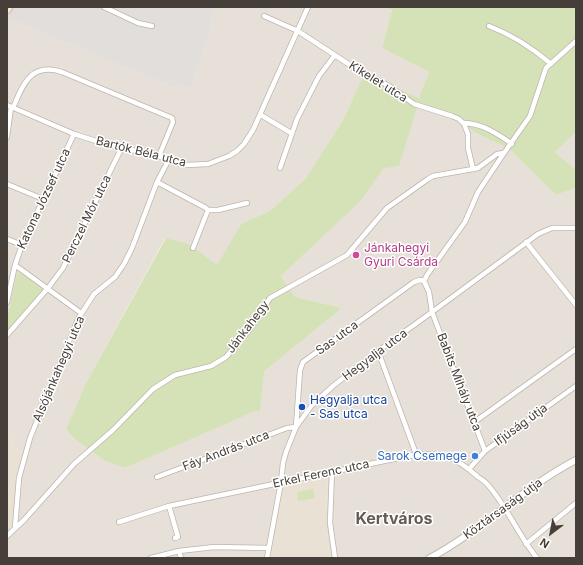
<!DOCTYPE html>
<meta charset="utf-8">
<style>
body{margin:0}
#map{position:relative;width:583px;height:565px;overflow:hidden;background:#f3efea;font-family:Inter,sans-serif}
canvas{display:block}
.frame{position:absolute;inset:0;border:8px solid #463f39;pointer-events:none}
.north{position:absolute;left:531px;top:513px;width:40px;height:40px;-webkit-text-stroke:3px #fff;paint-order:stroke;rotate:212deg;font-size:11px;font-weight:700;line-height:16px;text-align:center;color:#463f39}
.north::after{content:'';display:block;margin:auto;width:14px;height:18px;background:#463f39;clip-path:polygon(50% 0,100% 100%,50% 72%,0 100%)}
</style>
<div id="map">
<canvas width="583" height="565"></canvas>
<div class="frame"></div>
<div class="north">N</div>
</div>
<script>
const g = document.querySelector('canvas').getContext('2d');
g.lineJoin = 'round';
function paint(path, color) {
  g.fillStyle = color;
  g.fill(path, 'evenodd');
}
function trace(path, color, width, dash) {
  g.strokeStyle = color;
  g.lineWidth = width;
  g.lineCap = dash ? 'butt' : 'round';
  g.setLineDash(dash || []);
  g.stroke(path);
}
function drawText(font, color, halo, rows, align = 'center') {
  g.font = font + ' Inter,sans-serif';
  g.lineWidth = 3;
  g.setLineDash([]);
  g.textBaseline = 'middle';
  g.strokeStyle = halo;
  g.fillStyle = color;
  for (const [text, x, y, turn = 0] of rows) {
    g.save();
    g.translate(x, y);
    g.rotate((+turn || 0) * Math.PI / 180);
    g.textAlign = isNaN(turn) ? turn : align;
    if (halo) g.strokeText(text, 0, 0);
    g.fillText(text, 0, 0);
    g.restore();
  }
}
paint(new Path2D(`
 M214,7H384L392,10L382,48L429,72L419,99L364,74L343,120L306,178L270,211L241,224L217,266L189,244L165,238L86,383L66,429L105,461L125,468L256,411L260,412L263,371L342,308L295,297L281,276L362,199L384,168L417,103L453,117L474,132L509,149L556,195L576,188V558H330L326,531V513L328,475L269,558H7V529L14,522L16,483L22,452L12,446L16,434L7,431V18L178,89L180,85L191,89L211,27Z
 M576,132V170L555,152Z`), '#e6e0d8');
paint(new Path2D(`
 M7,7H214L211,27L191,89L180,85L178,89L7,18Z`), '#e2dedb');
paint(new Path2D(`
 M7,431L16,434L12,446L22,452L16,483L14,522L7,529Z
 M328,474L326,513V531L330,558H269L284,486Z`), '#eae1d5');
paint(new Path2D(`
 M384,7H576V132L555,152L576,170V188L556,195L509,149L474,132L453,117L418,104L399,166L384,168L362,199L351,210L281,276L295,297L342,308L264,371L260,412L256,411L125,468L105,461L74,438L66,429L86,383L166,238L189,244L217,265L241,224L270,211L306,178L343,120L364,74L419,98L429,72L382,48L392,10Z
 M20,273L43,289L7,332V320L17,274Z
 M324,407L333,412L329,418L321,413Z
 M313,489L315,498L298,501L297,492Z`), '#d5e2b7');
const minor = new Path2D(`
 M104,7L138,23L152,26
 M264,16L298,31L353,67L389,86L414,104L452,116L459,119L464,124L468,134V148L473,169
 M489,26C512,35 531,47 550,63
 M7,105L74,134L109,145L159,156L168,161L186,165L208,164L229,156L237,151L244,144L253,130L308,7
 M13,108C23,84 31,62 62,72L172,118L173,122L159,156
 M261,115L291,133
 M464,123C481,123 498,134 512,144
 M7,137L11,107
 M280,168L297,119L319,76L335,55
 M157,182L206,208L208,210
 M7,184L43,199
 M208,210H218L247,203
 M7,239L22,245
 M526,242L576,305
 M193,248L208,210
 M15,265L81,313
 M7,302L15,265L22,245L74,134
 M7,335L48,288L63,268L122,147
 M378,351L416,454
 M473,423L576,349
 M485,451L432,312L429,292L424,281L427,275L465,222L478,192L504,153L530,116L546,68L576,41
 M469,469L485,451L576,386
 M332,471L330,523L335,558
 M157,477L287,428L296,427L300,370L303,362L414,282L420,280L424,281
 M169,506L178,537L175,538
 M119,522L169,506L408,456C439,450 455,456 478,477C481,479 485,481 487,484C507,506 518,535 537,558
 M15,527L19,478L30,438L78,319L94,294L115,277L124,264L132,248L157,182L168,161
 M7,536L24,520L74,464L113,430L153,389L175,375L211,366L226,357L249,330L270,298L347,255L387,208L428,179L433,176L473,169L478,168L497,154L504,153
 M526,544L576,503
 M179,551L181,558
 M151,558L179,551L214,547L269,548
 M267,558L281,482L283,463L286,452L296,427L312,405L333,386L378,351L432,312L538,234L552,228H576`);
const tertiary = new Path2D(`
 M430,558C482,530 524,487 576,460`);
const secondary = new Path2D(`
 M7,10L9,7`);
trace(minor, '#bdb5ad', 6);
trace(tertiary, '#bdb5ad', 8);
trace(secondary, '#cdba9f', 9);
trace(minor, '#fff', 4.5);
trace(tertiary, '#fff', 6);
trace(secondary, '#f8e8ce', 7);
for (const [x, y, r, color] of [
 [356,255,4,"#d1479c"],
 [302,407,4,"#1a4fb4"],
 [475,456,4,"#3f7fe0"]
]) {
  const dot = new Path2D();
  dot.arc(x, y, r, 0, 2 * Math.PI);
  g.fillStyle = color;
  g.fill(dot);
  trace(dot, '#fff', 1.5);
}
drawText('12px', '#463f39', '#fff', [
 ["Kikelet utca",378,82,32],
 ["Bartók Béla utca",141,152,14],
 ["Katona József utca",44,199,-65],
 ["Perczel Mór utca",87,219,-64],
 ["Jánkahegy",248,327,-53],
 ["Sas utca",337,338,-36],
 ["Hegyalja utca",375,355,-37],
 ["Alsójánkahegyi utca",59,369,-67],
 ["Babits Mihály utca",459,382,69],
 ["Ifjúság útja",521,425,-36],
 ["Fáy András utca",226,451,-21],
 ["Erkel Ferenc utca",321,474,-12],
 ["Köztársaság útja",503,509,-36]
]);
drawText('12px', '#b23c85', '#fff', [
 ["Jánkahegyi",364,248],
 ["Gyuri Csárda",364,262]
], 'left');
drawText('12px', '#164399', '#fff', [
 ["Hegyalja utca",310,400],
 ["- Sas utca",310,414]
], 'left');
drawText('12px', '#366cbe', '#fff', [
 ["Sarok Csemege",467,456]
], 'right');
drawText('bold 16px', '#675b51', '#fff', [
 ["Kertváros",394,519]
]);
</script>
